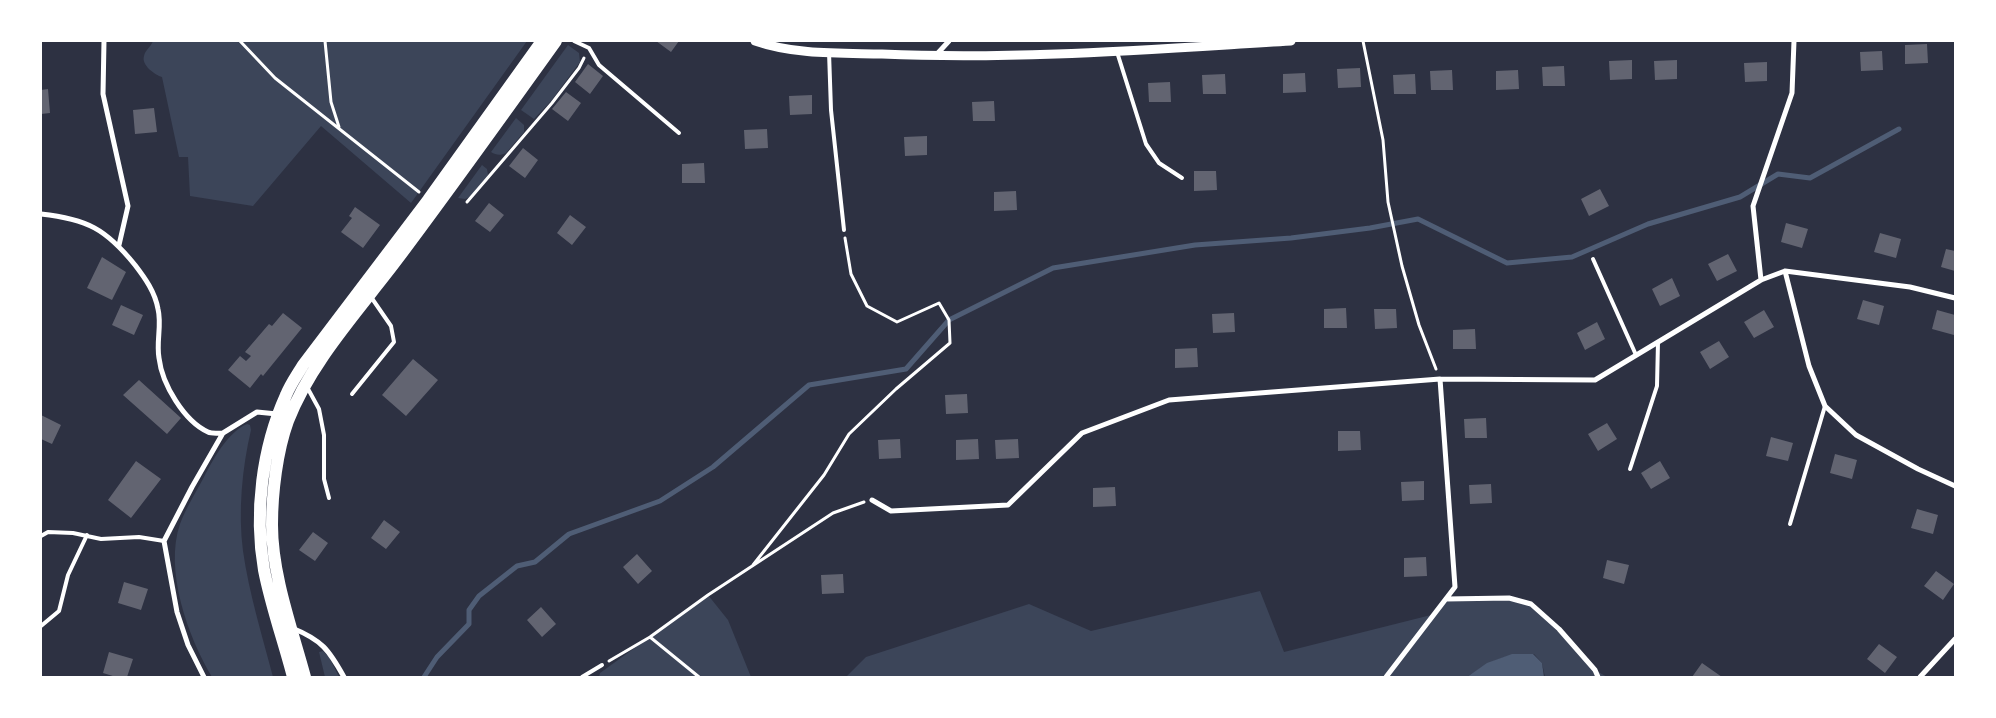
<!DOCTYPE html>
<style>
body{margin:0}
#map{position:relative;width:1996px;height:718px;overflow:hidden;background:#2d3142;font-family:Georgia,serif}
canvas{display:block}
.frame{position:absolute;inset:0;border:42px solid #fff;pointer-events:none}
</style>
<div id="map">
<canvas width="1996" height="718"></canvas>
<div class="frame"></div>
</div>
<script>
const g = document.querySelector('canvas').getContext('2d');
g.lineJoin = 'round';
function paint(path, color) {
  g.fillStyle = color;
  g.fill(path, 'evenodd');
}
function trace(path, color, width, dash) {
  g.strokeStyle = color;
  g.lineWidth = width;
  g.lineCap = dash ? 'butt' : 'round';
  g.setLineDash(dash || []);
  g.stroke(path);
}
paint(new Path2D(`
 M153,41H527L411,203L321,126L253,206L190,196L188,157H179L162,77C155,75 141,65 144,56C145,50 151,47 153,41Z
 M568,45L579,53L580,62L551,101L534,119L521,110Z
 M516,118L524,125V132L506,153C500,156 496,155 491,152Z
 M482,165L487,169L488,175L470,197L465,199L458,198Z
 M247,424L250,425L251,430C242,468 238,512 243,551C249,593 262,635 273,677H212C188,637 164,570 180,524C186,508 196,492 204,477C214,458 227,433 247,424Z
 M1260,591L1284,652L1435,614L1446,599L1509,598L1531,604L1595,670L1607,677H1545L1542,663L1534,654C1504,654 1492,660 1467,677H846L866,657L1029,604L1091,631Z
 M708,595L728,620L751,677H599L600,673Z
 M323,651L329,657L339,677H325L319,652Z`), '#3c4559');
paint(new Path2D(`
 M1512,654H1533L1542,663L1544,677H1467L1487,663Z`), '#4f5d75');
trace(new Path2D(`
 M424,677L437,657L469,624V610L479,596L517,566L535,562L569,534L660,501L713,467L809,385L906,369L949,320L1053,268L1195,245L1291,238L1370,228L1418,219L1507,263L1572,257L1648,224L1740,197L1778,174L1810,178L1899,129`), '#4f5d75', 5);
paint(new Path2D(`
 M656,41H679L671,52Z
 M1927,44L1928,63L1905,64V45Z
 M1882,51L1883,70L1861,71L1860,52Z
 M1632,60V79L1610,80L1609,61Z
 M1677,60V79L1655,80L1654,61Z
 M1767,62V81L1745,82L1744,63Z
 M588,64L603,76L590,94L575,82Z
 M1564,66L1565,86H1543L1542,67Z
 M1360,68L1361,87L1338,88L1337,69Z
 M1452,70L1453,90H1431L1430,71Z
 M1518,70L1519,89L1496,90V71Z
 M1305,73L1306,92L1283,93V74Z
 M1225,74L1226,94H1203L1202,75Z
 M1415,74L1416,94H1394L1393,75Z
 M1170,82L1171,102H1149L1148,83Z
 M48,89L50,113L41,114V90Z
 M566,92L581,103L568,121L552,109Z
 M812,95V114L790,115L789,96Z
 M994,101L995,121H973L972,102Z
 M154,108L157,132L135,134L133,110Z
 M767,129L768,148L745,149L744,130Z
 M927,136V155L905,156L904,137Z
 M523,148L538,160L525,178L509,166Z
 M704,163L705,183H682V164Z
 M1194,171H1216L1217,190L1194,191Z
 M1600,189L1609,206L1589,216L1581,199Z
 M1016,191L1017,210L994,211V192Z
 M489,203L504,215L490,232L475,221Z
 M355,207L380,225L363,248L341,232L352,218L349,216Z
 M570,215L586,227L572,245L557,233Z
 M1786,223L1808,229L1802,248L1781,242Z
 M1880,233L1901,239L1896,258L1874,252Z
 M1946,249L1955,251V271L1941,267Z
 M1728,254L1737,271L1717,281L1708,264Z
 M102,257L126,272L112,300L87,288Z
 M1672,278L1680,296L1660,306L1652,289Z
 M1863,300L1884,306L1879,325L1857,319Z
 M121,305L143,315L134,335L112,325Z
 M1346,308L1347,328H1324V309Z
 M1374,309H1396L1397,328L1375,329Z
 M1764,310L1774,327L1754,338L1744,322Z
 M1937,310L1955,315L1954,335L1932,329Z
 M283,313L302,328L263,376L261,374L250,388L228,370L240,356L246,361L251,356L245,352L269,324L272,326Z
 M1234,313L1235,332L1213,333L1212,314Z
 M1597,322L1605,339L1585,350L1577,333Z
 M1475,329L1476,349H1453V330Z
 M1719,341L1729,357L1710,369L1700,352Z
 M1197,348L1198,367L1175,368V349Z
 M413,359L438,380L406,416L382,395Z
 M139,380L181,418L167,434L123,395Z
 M967,394L968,413L946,414L945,395Z
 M41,415L61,425L52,444L41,439Z
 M1486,418L1487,438H1465L1464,419Z
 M1607,423L1617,439L1598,451L1588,434Z
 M1338,431H1360L1361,450L1338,451Z
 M1771,437L1793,443L1788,461L1766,456Z
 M900,439L901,458L879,459L878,440Z
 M978,439L979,459L956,460V440Z
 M1018,439L1019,458L996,459L995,440Z
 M1835,454L1857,460L1852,479L1830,473Z
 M136,461L161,479L131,518L108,500Z
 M1660,461L1670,478L1651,489L1641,473Z
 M1424,481V500L1402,501L1401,482Z
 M1491,484L1492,503L1470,504L1469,485Z
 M1115,487L1116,506L1093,507V488Z
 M1917,509L1938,515L1933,534L1911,528Z
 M384,520L400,532L386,549L371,538Z
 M313,532L328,543L315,561L299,550Z
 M637,554L652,571L638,584L623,567Z
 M1426,557L1427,576L1404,577V558Z
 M1607,560L1629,565L1624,584L1603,578Z
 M1936,571L1954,584L1943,600L1924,586Z
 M843,574L844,593L822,594L821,575Z
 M124,582L148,589L141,610L118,603Z
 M541,607L556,624L542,637L527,620Z
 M1879,644L1897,657L1885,673L1867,659Z
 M109,652L133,659L127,677H116L103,673Z
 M1702,663L1722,677H1692Z`), '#626471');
trace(new Path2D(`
 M240,41L275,78L419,192
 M325,41L331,102L339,127
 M1363,41L1383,140L1388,202L1402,266L1419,325L1436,369
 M467,202L552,103L579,68L584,58
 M753,565L824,475L849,434L896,389L950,343L949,320L939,303L897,322L867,306L851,274L845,238
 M650,637L699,677
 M609,661L650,637L708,595L833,513L864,502`), '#fff', 3);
trace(new Path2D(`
 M574,41L589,48L599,65L679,133
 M829,52L831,110L844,230
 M1117,52L1146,144L1159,163L1182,178
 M1593,259L1636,355
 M307,387L319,409L324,435V479L329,498
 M352,394L394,342L391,326L371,297
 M1630,469L1657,386L1658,342
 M1790,524L1825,406
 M41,536L48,532L73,533L101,539L139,537L164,541
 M41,626L59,611L68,575L87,535
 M582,677L602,665`), '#fff', 4);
trace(new Path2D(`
 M104,41L103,94L128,206L119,245
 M937,54L949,41
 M41,214C87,219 106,229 135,265C145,278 155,292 158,309C162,325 156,342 159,358C162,384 184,421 208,432C212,434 218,433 223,433
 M1785,271L1809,366L1825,406L1856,435L1918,469L1955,486
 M1761,280L1753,206L1792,93L1794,41
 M872,500L891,511L1008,505L1082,433L1169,400L1440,379L1595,380L1761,280L1785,271L1910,287L1955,298
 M1446,599L1509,598L1531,604L1559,629L1595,670L1598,677
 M292,628C322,640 329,650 344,677
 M204,677L188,645L177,612L164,541L192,487L223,433L257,412L277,414
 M1386,677L1455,587L1440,379
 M1920,677L1955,639`), '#fff', 5);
trace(new Path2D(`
 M755,41C795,55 840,53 882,54C1018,60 1155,49 1291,41`), '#fff', 9);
trace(new Path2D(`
 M293,677C284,642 271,606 264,570C254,513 262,448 286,395C290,385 297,375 303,365L428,200L542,41
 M305,677C292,629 272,575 272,525C272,493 277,451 288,421C310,363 359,310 396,261C450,189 503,115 556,41`), '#fff', 12);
</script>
